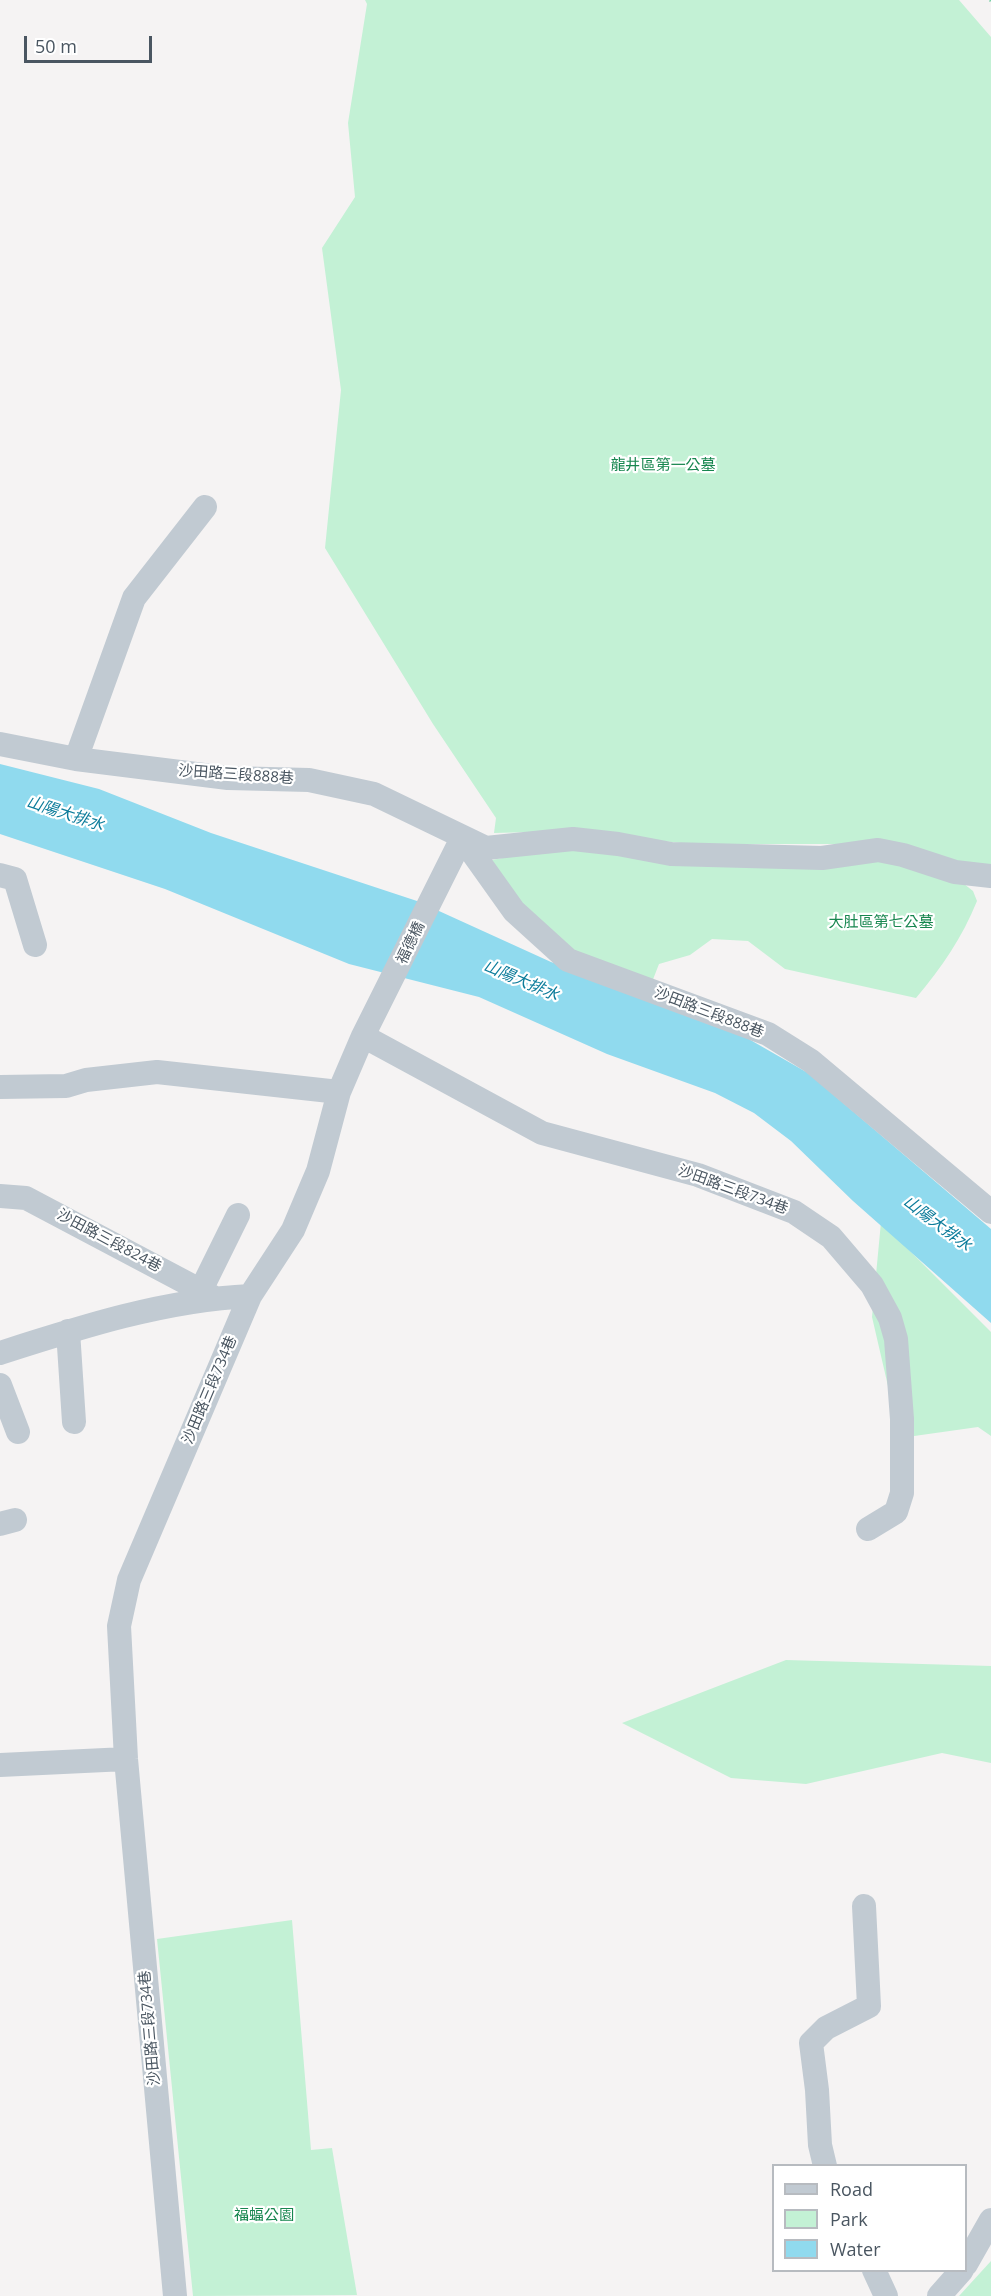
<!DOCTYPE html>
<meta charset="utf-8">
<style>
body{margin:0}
#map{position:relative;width:991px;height:2296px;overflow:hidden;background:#f5f3f3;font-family:"Open Sans",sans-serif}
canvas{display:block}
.legend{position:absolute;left:772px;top:2164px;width:195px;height:108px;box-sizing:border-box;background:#fff;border:2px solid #b7bbc0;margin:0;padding:8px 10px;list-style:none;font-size:18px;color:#4a5661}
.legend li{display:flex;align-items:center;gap:12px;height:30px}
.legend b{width:30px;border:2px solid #b7bbc0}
.scale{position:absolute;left:24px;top:36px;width:128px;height:27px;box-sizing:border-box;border:3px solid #4a5661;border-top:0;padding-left:8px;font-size:18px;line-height:21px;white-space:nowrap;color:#4a5661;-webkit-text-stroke:4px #fff;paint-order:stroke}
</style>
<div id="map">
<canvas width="991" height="2296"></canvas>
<ul class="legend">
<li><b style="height:8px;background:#c1cad2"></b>Road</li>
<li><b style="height:16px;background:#c3f1d5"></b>Park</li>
<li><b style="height:16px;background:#90daee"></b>Water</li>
</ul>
<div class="scale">50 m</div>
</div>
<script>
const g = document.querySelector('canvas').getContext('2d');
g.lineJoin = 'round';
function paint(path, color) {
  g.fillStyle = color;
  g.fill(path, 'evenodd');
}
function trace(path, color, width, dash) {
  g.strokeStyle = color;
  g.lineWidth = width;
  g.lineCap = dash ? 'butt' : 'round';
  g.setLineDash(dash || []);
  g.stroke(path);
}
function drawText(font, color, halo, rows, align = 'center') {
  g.font = font + ' "Open Sans","Noto Sans TC",sans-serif';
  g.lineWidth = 4.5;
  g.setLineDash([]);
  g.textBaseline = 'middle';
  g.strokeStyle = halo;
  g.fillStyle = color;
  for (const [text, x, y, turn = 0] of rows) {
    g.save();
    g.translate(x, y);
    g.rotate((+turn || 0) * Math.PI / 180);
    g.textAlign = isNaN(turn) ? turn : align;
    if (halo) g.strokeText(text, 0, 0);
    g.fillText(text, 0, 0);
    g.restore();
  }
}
paint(new Path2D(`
 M365,0H959L991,37V865L951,863L897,844H690L570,831L494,833L496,818L433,724L325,548L341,390L322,248L355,197L348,123L367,4Z
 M554,848L895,857L959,880L973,891L977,901C962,938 942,967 916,998L785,969L748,941L712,939L690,955L659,964L652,982L570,951L530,920L490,864L492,860Z
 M881,1222L991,1332V1436L978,1427L900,1438L872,1317Z
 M786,1660L991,1666V1763L942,1753L806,1784L731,1778L622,1723Z
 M292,1920L311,2150L332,2148L357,2295L193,2296L157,1939Z
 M991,2261V2296H959Z`), '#c3f1d5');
paint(new Path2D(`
 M0,764L99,789L211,833L417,901L551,962L719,1022L808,1073L991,1229V1323L853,1201L791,1141L754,1113L715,1093L607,1054L479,997L349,964L165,889L0,834Z`), '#90daee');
trace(new Path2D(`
 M990,0L991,1`), '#7ad0a6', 3, [4.5, 3]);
trace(new Path2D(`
 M0,744L76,759L228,778L309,780L374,794L486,848L573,839L618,844L671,854L822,858L878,850L903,855L955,872L991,876
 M76,759L134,598L205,507
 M462,838L514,911L568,960L768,1034L811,1061L991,1212
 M0,875L15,879L35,945
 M363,1036L542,1133L698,1175L794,1212L831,1237L872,1285L890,1318L896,1339L902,1419V1493L896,1512L868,1529
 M0,1087L66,1086L86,1080L157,1072L339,1092
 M0,1196L26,1198L215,1298
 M201,1290L238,1215
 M68,1331L74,1422
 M0,1353C81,1327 165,1300 250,1296
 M0,1385L18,1432
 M0,1524L15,1520
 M0,1765L126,1759
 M825,2166L820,2145L817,2090L811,2043L826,2028L869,2006L864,1906
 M966,2264L991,2220
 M874,2270L886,2296
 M175,2296L126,1759L119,1626L129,1580L250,1296L293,1230L318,1171L339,1092L363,1036L462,838
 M939,2296L962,2270`), '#c1cad2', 24);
drawText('15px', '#17864f', '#fff', [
 ["龍井區第一公墓",663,466],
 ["大肚區第七公墓",881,923],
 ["福蝠公園",264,2216]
]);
drawText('15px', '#4a5661', '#fff', [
 ["沙田路三段888巷",236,775,4],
 ["福德橋",411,943,-64],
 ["沙田路三段888巷",709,1013,21],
 ["沙田路三段734巷",733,1190,20],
 ["沙田路三段824巷",109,1241,28],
 ["沙田路三段734巷",210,1390,-67],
 ["沙田路三段734巷",150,2028,-95]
]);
drawText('italic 16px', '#0c7c9b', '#fff', [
 ["山陽大排水",65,814,18],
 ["山陽大排水",521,981,23],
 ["山陽大排水",937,1224,37]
]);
</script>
